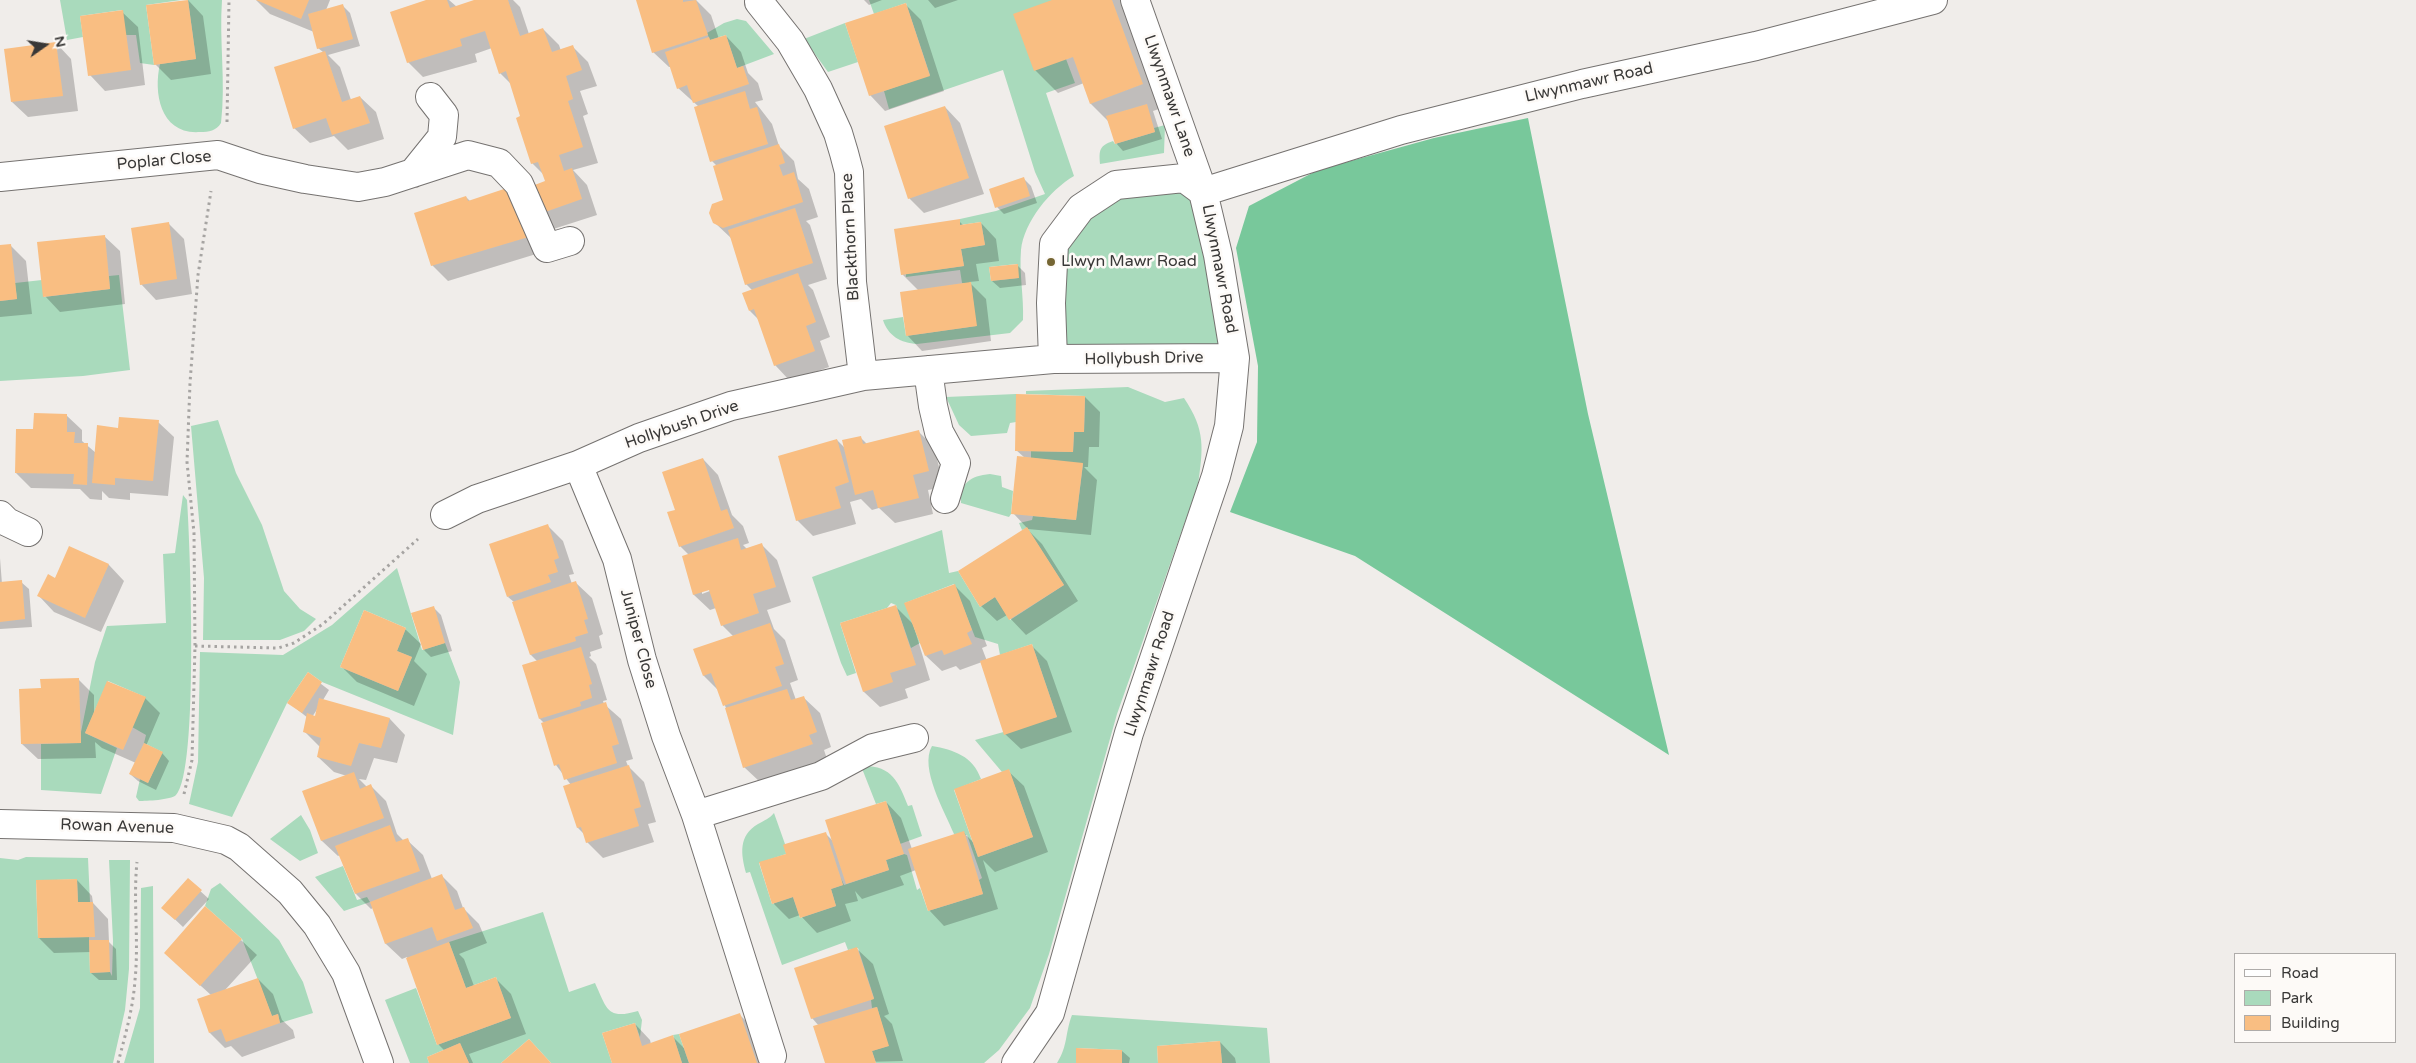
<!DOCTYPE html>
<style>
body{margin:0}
#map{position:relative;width:2416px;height:1063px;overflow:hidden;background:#f0edea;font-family:"Varela Round",sans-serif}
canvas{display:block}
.legend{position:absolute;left:2234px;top:953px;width:162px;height:90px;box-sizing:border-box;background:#fdfaf7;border:1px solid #afacaa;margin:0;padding:6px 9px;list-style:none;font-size:15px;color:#393837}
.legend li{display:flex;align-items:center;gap:10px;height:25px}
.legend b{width:25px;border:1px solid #afacaa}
.north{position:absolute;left:20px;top:20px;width:50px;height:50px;-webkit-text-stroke:4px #fdfaf7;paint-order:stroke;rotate:77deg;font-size:14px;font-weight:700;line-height:20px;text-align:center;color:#393837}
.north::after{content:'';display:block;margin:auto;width:18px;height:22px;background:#393837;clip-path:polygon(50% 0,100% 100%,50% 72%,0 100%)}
</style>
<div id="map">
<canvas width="2416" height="1063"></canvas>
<ul class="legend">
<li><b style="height:6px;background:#fff"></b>Road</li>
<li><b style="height:14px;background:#a9dabc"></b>Park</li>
<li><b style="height:14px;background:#f9be82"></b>Building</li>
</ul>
<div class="north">N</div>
</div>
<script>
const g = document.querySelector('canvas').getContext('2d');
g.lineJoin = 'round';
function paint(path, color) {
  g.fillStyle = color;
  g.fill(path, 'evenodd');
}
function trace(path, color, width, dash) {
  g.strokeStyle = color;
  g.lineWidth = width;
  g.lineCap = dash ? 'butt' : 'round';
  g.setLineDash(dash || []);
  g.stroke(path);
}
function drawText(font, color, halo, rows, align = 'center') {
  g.font = font + ' "Varela Round",sans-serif';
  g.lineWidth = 5;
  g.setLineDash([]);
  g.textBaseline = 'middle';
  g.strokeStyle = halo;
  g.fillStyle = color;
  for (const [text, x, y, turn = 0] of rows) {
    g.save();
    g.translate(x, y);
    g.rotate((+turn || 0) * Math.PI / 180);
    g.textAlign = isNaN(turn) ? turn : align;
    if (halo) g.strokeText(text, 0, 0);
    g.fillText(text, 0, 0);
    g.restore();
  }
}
paint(new Path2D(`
 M60,0H181L146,5L154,65L140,63L136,35H125L122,10L80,16L83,37L67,40Z
 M188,0H222C219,41 226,82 221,123C216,131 209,132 200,132C161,135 153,94 160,64L196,59Z
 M869,0H1052L1066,59L1075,83L1046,93L1074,176C1050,190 1024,222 1021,250C1019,273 1024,297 1023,320L1010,333L917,344C901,343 888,336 883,320L903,317L906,336L976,326L971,283H962L960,270L906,277V274L964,266L961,249L985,245L981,222L960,225V219L996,211L1045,194L1035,172L1003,70L889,109L884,91L930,75L906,3L874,14ZM1017,264L1018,278L991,281L989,267Z
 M737,19L746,21L774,54L737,68L726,35L710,40L707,33L724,23Z
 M845,23L858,62L828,72L804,39Z
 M1165,125L1164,153L1100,164C1099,150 1099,146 1113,141L1115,144L1155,132L1154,128Z
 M1116,185L1203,192L1235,358L1053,359L1054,244Z
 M119,275L130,370L83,376L0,381V301L17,299L15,283L42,280L44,297L110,289L109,276Z
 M1128,387L1165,402L1184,398C1206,431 1203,448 1198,485L1117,714L1049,954L1030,1008L999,1050L984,1063H876L872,1051L888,1046L877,1007L872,1008L871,1000L874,998L858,948L848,950L845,942L782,965L750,872L746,873C741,854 738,836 758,824C765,820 769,819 774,813L785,844L786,854L759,863L772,904L793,897L800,918L836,906L831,889L843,885L841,878L844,885L889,870L886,860L904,854L907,855L917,890L920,888L928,911L983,894L979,880L982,878L967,835L954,834C945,812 919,768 932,746C954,750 973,756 981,779L954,790L978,857L1033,837L1009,770L1002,772L975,740L1057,717L1032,644L1000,655L998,644L975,637L954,584L905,603L920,643L911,648L896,605L891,603L887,608L840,623L856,673L847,676L841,663L812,577L942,530L949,573L958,571L980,607L995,597L1010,620L1064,585L1027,528L1022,530L1019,523L1032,520L1033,516L1076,520L1083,464L1031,458V451L1073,452L1074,432H1084L1085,396L1026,394V391Z
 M1016,394V422L1010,423L1007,433L971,436L959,425L946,397Z
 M218,420L236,473L262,525L284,591L300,609L316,619L304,631L280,640H203L204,578L191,426Z
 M990,474L1001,476L1002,487L1013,491L1011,514L1009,517L961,503C960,483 970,476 990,474Z
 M183,495L187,500C190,543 199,771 176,795C171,800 146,801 139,801L136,797L140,779L148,783L162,752L144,743L146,735L132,727L145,697L108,681L85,733L117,748L101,794L41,790V744L81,743V732L95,662L107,626L166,623L163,554L175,553Z
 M397,568L422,650L445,643L460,682L453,735L322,682L308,672L287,703L232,817L189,804L198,762L200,652L283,655L332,625ZM364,610L406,628L397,651L412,657L398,691L340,667Z
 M861,766C892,765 898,781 908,806L912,805L922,836L900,844L886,801L876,804Z
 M301,815L310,830L318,853L300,861L270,839Z
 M26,857L88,858L90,902H78L77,879L36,881L38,938L89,937L90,973L110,972L112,976L113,941L109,860H130L129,969L125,1010L113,1063H0V858L18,860Z
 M343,866L357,900L367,897L370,902L344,911L315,877Z
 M220,883L279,940L303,982L313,1013L280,1023L278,1014L272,1016L242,939L205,906L211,889Z
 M153,886L154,1063H124L140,1008L141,888Z
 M543,912L569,992L595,983C607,1009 607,1020 638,1011L642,1020L640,1037L635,1023L602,1033L612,1063H551L529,1039L501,1063H469L460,1043L427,1057L429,1063H410L385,1000L416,988L437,1045L511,1018L496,977L466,988L449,942Z
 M1072,1015L1267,1028L1270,1063H1222L1220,1041L1157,1046L1158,1063H1122V1050L1077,1048L1076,1063H1057C1068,1046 1065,1033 1072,1015Z
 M679,1034L689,1063H682L673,1035Z`), '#a9dabc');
paint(new Path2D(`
 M1528,118L1588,414L1669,755L1355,556L1230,512L1257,442L1258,366L1236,248L1249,206L1318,170L1434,138Z`), '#78c89b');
paint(new Path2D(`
 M188,0L203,16L211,74L171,80L155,64Z
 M256,0H330L326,10L342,5L350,13L360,46L328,55L340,67L351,100L360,97L376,112L384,139L348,150L334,136L310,143L294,128L323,52L318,48L314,32L270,14Z
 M431,0H449L457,7L478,0H513L520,7L529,34L543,29L559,45L561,51L573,47L588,62L597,86L580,91L588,114L583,116L598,163L573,170L587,185L597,215L544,232L546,251L448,281L432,265L466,197L470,201L520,191L547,182L544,175L532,163L522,117L511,84L500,73L492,48L475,54L477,62L423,77L408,62Z
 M637,0H696L711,15L719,39L726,36L741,52L748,73L758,83L763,100L755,102L772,124L779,146L794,161L798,179L809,189L818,217L806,221L810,225L827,279L808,285L813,290L830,337L820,341L829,367L790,381L775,365L759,320L750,311L753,291L746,284L732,239L714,222L725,200L717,166L712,161L698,106L678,88L671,67H669L653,52Z
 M864,0H882L869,5Z
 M928,0H958L935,8Z
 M1056,0H1122L1165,107L1153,111L1162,139L1123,151L1116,143L1109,122L1091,104L1084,83L1058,93L1035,70Z
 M906,5L921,20L944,91L885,111L870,95Z
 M122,12L138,27L145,85L105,91L90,75Z
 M56,43L71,59L78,111L28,117L12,102L6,50Z
 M945,107L960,123L984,194L924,213L909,198Z
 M1023,178L1031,186L1037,203L1004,214L997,207Z
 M959,221L964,226L981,223L996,239L999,261L976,264L979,281L969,282L986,299L991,341L922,351L907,335L918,290L902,274Z
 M168,223L184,239L192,294L156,300L141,284Z
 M104,236L120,251L125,304L60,312L45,296Z
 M10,245L26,261L32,314L0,317V246Z
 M1017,265L1025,273L1026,285L1000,288L992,281Z
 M1085,397L1100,412L1099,447H1089L1088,467H1084L1097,480L1091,535L1028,529L1013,513L1025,458L1016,450Z
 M66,415L82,430V441L96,453L158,422L174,437L168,496L130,493V500L109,498L102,491V500L90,499L80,489L31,488L16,473L34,431Z
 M919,432L934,447L944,487L928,490L933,514L895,523L879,508L872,510L861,499L850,502L856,524L813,536L797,520L837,440L846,449L860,437L867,444Z
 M703,459L718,475L732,515L743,526L749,543L743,545L747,549L762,545L777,560L791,602L767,610L774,629L785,640L798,680L790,683L796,700L804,698L820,713L831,747L824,750L827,759L760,782L744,767L726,708L719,691L704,676L695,650L734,637L722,625L716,608L710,610L694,595L683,557L689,555L680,546L677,510ZM715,589L702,594V591Z
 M547,525L563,541L574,574L569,575L572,584L576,583L592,598L603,634L599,636L602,648L590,652L591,656L589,657L596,664L607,700L603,701L604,704L621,719L633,759L626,761L628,766L644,782L656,822L648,824L654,842L603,858L587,842L585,835L578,828L571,785L556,765L544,723L540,719L538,662L531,655L514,602L508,597Z
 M1027,529L1042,544L1078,601L1026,635L1007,615L997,621L981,606Z
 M70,548L109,565L124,581L101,632L54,612L39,596L55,579Z
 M0,558L2,584L21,582L29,589L32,627L0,629Z
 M954,585L970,601L987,646L982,648L987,661L1032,646L1047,661L1072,732L1021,749L1005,734L982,662L960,670L956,666L942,671L926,656Z
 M895,606L913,624L930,680L905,689L908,698L880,707L864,692L842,624Z
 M434,608L441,615L452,651L431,657L424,650Z
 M405,629L421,644L414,661L427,674L414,706L357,682L342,667Z
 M308,674L329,690L323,700L390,719L405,735L397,763L374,758L366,780L359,779L367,787L371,786L386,801L397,834L404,841L407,840L423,855L432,879L442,876L457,891L463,908L479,924L487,943L459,954L464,959L474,986L495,978L511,994L526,1034L469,1054L473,1063H430L445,1051L438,1044L407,957L402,959L386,944L373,908L371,909L356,894L340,855L338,856L322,841L304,792L347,776L334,772L318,757L320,747L305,732L308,718L289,703ZM318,708L316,718L312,717Z
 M78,679L94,695V715L145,698L160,713L146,746L162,753L169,761L156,790L138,781L130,774L136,763L102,748L95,742L96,758L38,759L22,744L42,689Z
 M1008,771L1024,786L1048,852L995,872L983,860L998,909L944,926L929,910L916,870L900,876L904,885L862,899L855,891L858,901L845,904L851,921L817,933L800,915L789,919L774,904L761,863L788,855L825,833L832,840L886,802L901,818L912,849L964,833L975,844Z
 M77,880L92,896L93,903L108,919L109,942L116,949L117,980H99L91,973V952L54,953L39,938Z
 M188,880L209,899L183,927L163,908Z
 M241,940L257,955L225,990L258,979L273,994L282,1020L293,1030L295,1038L242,1057L231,1046L225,1048L210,1033L199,999L211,995L181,968Z
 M857,949L873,964L889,1014L884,1016L892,1024L903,1061L826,1063L819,1026L812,1018Z
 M740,1015L755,1030L766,1063H613L635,1024L650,1040L651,1044L673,1037L686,1050Z
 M1220,1042L1235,1058L1236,1063H1159Z
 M1122,1051L1130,1058L1129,1063H1077Z`), '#0003');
paint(new Path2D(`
 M188,0L196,59L154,65L146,5Z
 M256,0H309L301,19Z
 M426,0H447L450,8L474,0H508L520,36L543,28L552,52L573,45L582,70L566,76L573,99L568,101L583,147L559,155L564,171L572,168L582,199L528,218L519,191L545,181L538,162L531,164L516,118L520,116L506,71L499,74L485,31L460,39L462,46L407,63L390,12Z
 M636,0H683V2L696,0L708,35L652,53Z
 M1052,0H1112L1143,84L1090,104L1073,57L1034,71L1013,14Z
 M906,3L930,76L869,96L845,23Z
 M343,4L353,39L317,49L308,14Z
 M123,10L131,70L88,76L80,16Z
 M726,35L737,68L743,66L749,84L693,103L687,85L677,89L665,52L709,37L710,40Z
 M56,42L63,96L11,102L4,49Z
 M325,51L342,102L360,96L370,123L332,135L326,118L293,129L274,67Z
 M745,91L750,109L757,107L768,144L710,162L694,107Z
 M1147,104L1155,132L1115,144L1106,116Z
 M945,106L969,178L908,199L884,126Z
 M779,144L785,163L779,165L783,176L794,172L803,202L723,228L713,223L709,213L712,204L723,200L713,166Z
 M1024,177L1030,196L995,208L989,189Z
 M516,185L532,236L431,266L414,213L466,196L468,201Z
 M795,208L813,263L745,285L728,230Z
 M960,219V225L981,222L985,245L961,249L964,266L901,275L894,229Z
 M169,222L177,279L140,285L131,228Z
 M105,235L110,289L43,297L37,242Z
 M11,244L17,299L0,301V245Z
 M1018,264L1019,278L991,281L989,267Z
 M798,273L816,322L806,326L815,351L774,366L754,309L749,311L742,293Z
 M971,282L977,326L906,336L900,292Z
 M1016,394L1085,396L1084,432H1074L1073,452L1015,451Z
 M34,413L67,414V432H75L74,443H88L87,485L73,484L74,474L15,473L16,429H33Z
 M119,417L159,420L153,481L115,478V485L92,483L97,425L118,428Z
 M919,430L929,471L913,475L919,498L878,508L873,490L855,495L842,440L861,436L863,444Z
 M837,439L849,482L835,487L841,508L796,521L778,456Z
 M1017,456L1083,463L1076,520L1011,514Z
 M703,458L721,511L727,509L734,528L679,547L667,512L675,510L662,472Z
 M548,524L559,558L554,560L558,572L548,575L551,582L507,597L489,544Z
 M1027,527L1064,585L1009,620L995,597L980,607L958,571Z
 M738,538L741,550L762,543L776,587L753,594L759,613L721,626L709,590L693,595L682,556Z
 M69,546L109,564L85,618L37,596L48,574L55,578Z
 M22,580L25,619L0,622V582Z
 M576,581L588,619L584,620L588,633L575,637L576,641L530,655L512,602Z
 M955,584L972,630L967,633L972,644L944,655L942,650L925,656L904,603Z
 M896,605L916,665L890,673L893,682L863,692L840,623Z
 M434,606L445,643L423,650L411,613Z
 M364,610L406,628L397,651L412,657L398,691L340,667Z
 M770,623L784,664L775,667L782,686L723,706L711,673L703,676L693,649Z
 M1032,644L1057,717L1004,735L980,661Z
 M581,647L592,684L589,685L592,698L580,702L581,706L539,719L522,665Z
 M308,672L322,682L302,713L287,703Z
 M79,678L81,743L21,744L19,689L41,688L40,679Z
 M107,681L146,697L123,750L85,733Z
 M787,689L791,700L804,696L817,732L809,735L813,744L743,768L725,708Z
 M319,698L390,718L381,748L359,743L351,766L317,757L321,738L303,732L307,713L315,716Z
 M606,702L619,744L612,746L617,763L564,780L559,764L554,766L541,723Z
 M144,743L163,752L148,783L129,774Z
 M629,765L641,807L634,809L639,826L586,843L581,827L577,828L563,786Z
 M1009,769L1033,837L978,857L954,789Z
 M354,772L360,789L371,784L384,818L321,841L302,791Z
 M886,801L904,854L886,860L889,870L846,884L825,820Z
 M390,825L396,842L408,838L420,871L355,894L335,846Z
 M964,831L983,894L928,911L908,849Z
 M826,832L843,885L831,889L836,906L800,918L793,897L772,904L759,862L786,854L783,845L785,844Z
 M442,874L455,910L464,907L473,928L437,941L432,927L385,944L370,902Z
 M188,878L202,890L175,920L161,908Z
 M77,879L78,902H93L95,937L38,938L36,880Z
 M205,906L242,939L200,986L164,953Z
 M89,940H109L110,972L90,973Z
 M449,942L466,988L496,977L511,1018L437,1045L406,958Z
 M857,947L874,999L811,1019L794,968Z
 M258,978L272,1016L278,1014L280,1023L226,1042L221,1029L209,1033L197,999Z
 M877,1007L889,1046L872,1051L876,1063H825L813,1026Z
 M740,1013L757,1063H689L679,1034Z
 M635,1023L642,1046L673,1035L682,1063H612L602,1033Z
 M529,1039L551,1063H501Z
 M1220,1041L1222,1063H1158L1157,1046Z
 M460,1043L469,1063H429L427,1057Z
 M1076,1048L1122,1050V1063H1076Z`), '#f9be82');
const minor = new Path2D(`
 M759,2L790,41L818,89L838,133L844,153L849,172L852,282L863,376
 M413,173L442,137L444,115L430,97
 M0,177L218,155L260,169L305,179L358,187L385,182L468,155L499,163L519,184L547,248L570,241
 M1203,192L1401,130L1582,84L1756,46L1933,0
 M1053,359L1051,303L1054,244L1081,208L1116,185L1184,178L1203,192
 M928,370L933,406L939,432L956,463L945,499
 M578,465L617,559L642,660L666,736L696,815L772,1056
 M0,515L7,522L28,532
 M445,515L477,499L578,465L639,438L731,406L863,376L1053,359L1235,358
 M696,815L821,776L873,748L914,738
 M0,824L174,828L226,840L239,847L290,892L317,925L346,973L379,1063
 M1016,1063L1050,1013L1129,733L1216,476L1229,426L1235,358L1218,255L1203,192L1135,0`);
trace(minor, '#757270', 30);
trace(new Path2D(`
 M227,122L229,0
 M195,646L278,648L294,643L323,624L418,539
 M184,794L192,760L195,646L194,533L187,462L190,383L198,275L211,191
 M118,1063C125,1036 133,1009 135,980C139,941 133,901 137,862`), '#a6a4a2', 3, [2.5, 4]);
trace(minor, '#fff', 28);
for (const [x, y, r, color] of [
 [1051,262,5,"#756633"]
]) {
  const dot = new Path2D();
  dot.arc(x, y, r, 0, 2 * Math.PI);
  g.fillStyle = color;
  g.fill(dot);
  trace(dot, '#fdfaf7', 2);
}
drawText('16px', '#393837', '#fdfaf7', [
 ["Llwynmawr Road",1589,83,-13],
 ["Llwynmawr Lane",1169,96,71],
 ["Poplar Close",164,161,-5],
 ["Blackthorn Place",851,237,-93],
 ["Llwynmawr Road",1219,269,79],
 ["Hollybush Drive",1144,359,-1],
 ["Hollybush Drive",682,425,-19],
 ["Juniper Close",638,639,75],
 ["Llwynmawr Road",1150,674,-72],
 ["Rowan Avenue",117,827,2]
]);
drawText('16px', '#393837', '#fdfaf7', [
 ["Llwyn Mawr Road",1061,262]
], 'left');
</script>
